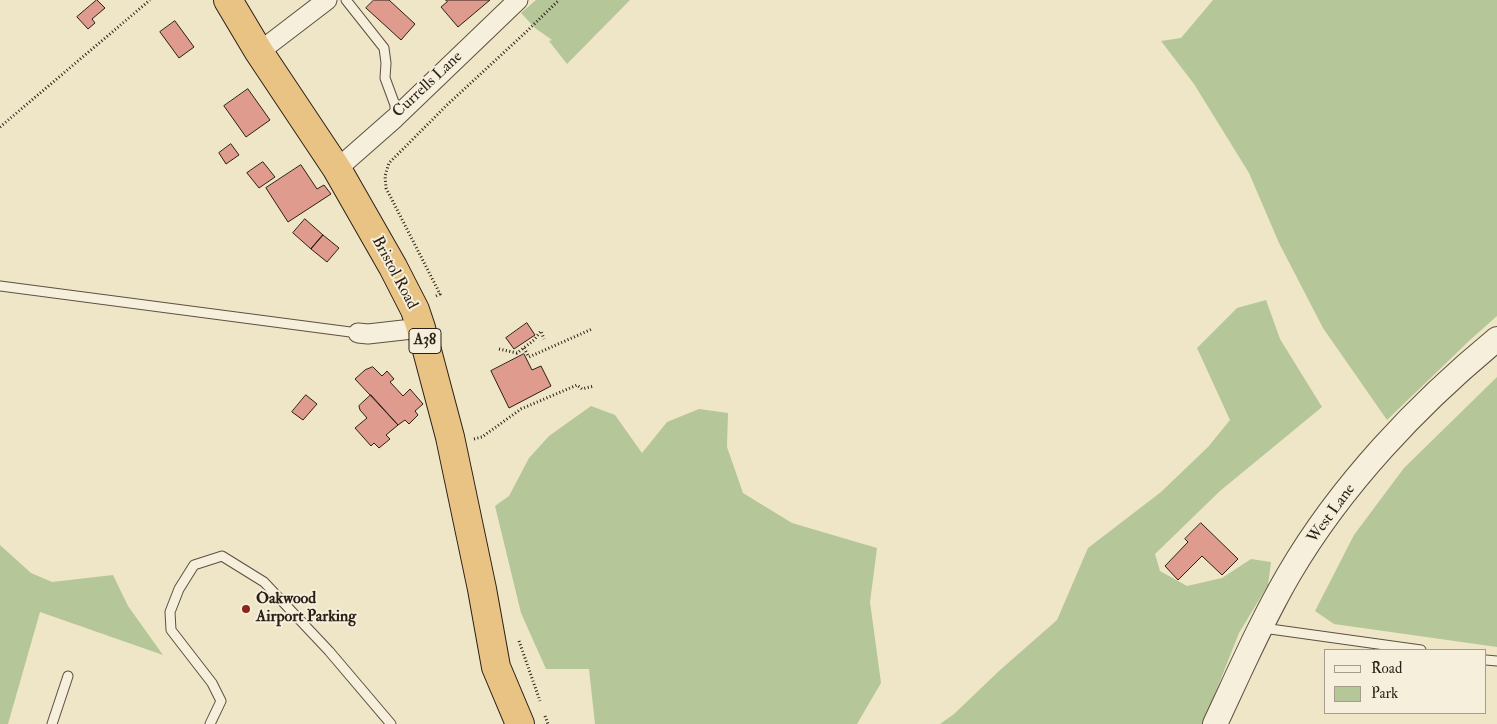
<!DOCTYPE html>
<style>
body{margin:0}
#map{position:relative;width:1497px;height:724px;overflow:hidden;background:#efe6c8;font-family:"IM FELL Double Pica",serif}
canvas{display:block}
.legend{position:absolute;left:1324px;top:649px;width:162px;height:65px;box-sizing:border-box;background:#f5efdb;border:1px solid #a49c8c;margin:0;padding:6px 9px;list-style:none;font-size:15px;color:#2b1f16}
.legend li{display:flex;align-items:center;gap:10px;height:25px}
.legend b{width:25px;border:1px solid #a49c8c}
</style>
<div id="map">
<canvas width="1497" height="724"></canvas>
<ul class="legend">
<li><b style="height:6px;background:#f5efdb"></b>Road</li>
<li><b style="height:14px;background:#b5c699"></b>Park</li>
</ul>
</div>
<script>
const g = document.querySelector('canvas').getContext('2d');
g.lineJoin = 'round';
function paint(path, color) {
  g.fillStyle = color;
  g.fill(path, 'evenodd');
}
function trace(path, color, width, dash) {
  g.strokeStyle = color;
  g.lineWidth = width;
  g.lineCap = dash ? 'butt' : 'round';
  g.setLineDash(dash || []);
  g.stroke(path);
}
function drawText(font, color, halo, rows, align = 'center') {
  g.font = font + ' "IM FELL Double Pica",serif';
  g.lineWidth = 4;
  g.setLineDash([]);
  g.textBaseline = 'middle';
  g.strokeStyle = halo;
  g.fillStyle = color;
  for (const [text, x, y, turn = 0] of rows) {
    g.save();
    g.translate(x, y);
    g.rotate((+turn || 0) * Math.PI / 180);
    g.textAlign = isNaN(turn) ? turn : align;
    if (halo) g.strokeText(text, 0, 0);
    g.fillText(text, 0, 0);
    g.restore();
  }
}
paint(new Path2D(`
 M536,0H630L567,64L549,41L552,40L535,28L521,13Z
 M1213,0H1497V316L1470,340L1387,420L1323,328L1279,243L1249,173L1194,84L1161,41L1181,38Z
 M1266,300L1280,339L1322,407L1220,491L1155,554L1160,571L1187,586L1222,578L1251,559L1271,562L1268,585L1239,633L1203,724H940L954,714L999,671L1057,620L1088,548L1161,492L1208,447L1230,420L1197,348L1237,308Z
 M1497,377V647L1334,624L1315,611L1354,535L1404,468Z
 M591,406L615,415L642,453L667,422L699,409L728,413L727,447L743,493L792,523L877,548L870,602L881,683L857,724H595L589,669H546L521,613L495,506L509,496L529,458L549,436Z
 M0,545L31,573L52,582L113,575L128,606L163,655L40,612L8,724H0Z`), '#b5c699');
const building = new Path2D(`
 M97,0L105,8L92,19L95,23L88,29L77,17Z
 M374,0H389L415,24L401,40L366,8Z
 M446,0H490L458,27L441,7L447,2Z
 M175,21L194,47L179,58L160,32Z
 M248,89L270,120L246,137L224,106Z
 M231,144L239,155L226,164L219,153Z
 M263,162L275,177L259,188L247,173Z
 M301,165L317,189L324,185L331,194L288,222L266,188Z
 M305,219L323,235L311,249L293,233Z
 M323,235L339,248L327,262L311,249Z
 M527,323L535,335L514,349L506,338Z
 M524,354L532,370L541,366L551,386L509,408L491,371Z
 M373,367L382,376L387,371L394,379L390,382L403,396L410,389L423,404L415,411L418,415L409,424L405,420L398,425L355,379L365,370Z
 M306,395L317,404L303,420L292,412Z
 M371,395L398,425L386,435L390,439L379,448L374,443L371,446L355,428L367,418L360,410L359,406Z
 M1201,523L1238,559L1222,575L1202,556L1178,580L1165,566L1188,542L1185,539Z`);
paint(building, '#df9b8d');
trace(building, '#2b1f16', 1);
const service = new Path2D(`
 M346,0L384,48L386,63L385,78L395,105V115
 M0,286L358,333
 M1263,628L1421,650
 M1486,660L1497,661
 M52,724L68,676
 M210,724L221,701L212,683L171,630L170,612L179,589L194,565L222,556L264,582L329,651L391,724`);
const minor = new Path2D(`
 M259,52L327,0
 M337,169L395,118L518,0
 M358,333L368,334L421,328`);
const tertiary = new Path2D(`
 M1215,724C1239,673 1261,622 1289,574C1341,485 1418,404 1497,339`);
const trunk = new Path2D(`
 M228,0L259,52L337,169L393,267L415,310L421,328L450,437L482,589L496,667L520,724`);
trace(service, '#5c5142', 11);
trace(minor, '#5c5142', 21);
trace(tertiary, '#5c5142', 26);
trace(trunk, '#2b1f16', 30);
trace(new Path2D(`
 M0,127L150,0
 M436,296L440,294L386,188L385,176L389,163L448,104L526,32L559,0
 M524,348L529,357L592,329
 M499,349L517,353L534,340L541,331L544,339
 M474,439L482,437L521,409L577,385L582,389L594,386
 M519,641L540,701
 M545,716L548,724`), '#2b1f16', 3, [1, 2.5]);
trace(service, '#f5efdb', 9);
trace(minor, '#f5efdb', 19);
trace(tertiary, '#f5efdb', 24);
trace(trunk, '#e8c384', 28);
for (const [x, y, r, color] of [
 [246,609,5,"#8f2418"]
]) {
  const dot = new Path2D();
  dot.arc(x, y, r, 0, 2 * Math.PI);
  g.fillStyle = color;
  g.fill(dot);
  trace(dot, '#f5efdb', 2);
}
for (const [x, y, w] of [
 [425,341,32]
]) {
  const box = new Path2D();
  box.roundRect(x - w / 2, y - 12.5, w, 25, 4);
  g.fillStyle = '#f5efdb';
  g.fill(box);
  trace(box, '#2b1f16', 1);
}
drawText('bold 15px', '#2b1f16', null, [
 ["A38",425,341]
]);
drawText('16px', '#2b1f16', '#f5efdb', [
 ["Currells Lane",428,85,-43],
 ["Bristol Road",394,273,62],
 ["West Lane",1332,514,-54]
]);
drawText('bold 16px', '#2b1f16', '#f5efdb', [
 ["Oakwood",256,600],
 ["Airport Parking",256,618]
], 'left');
</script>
